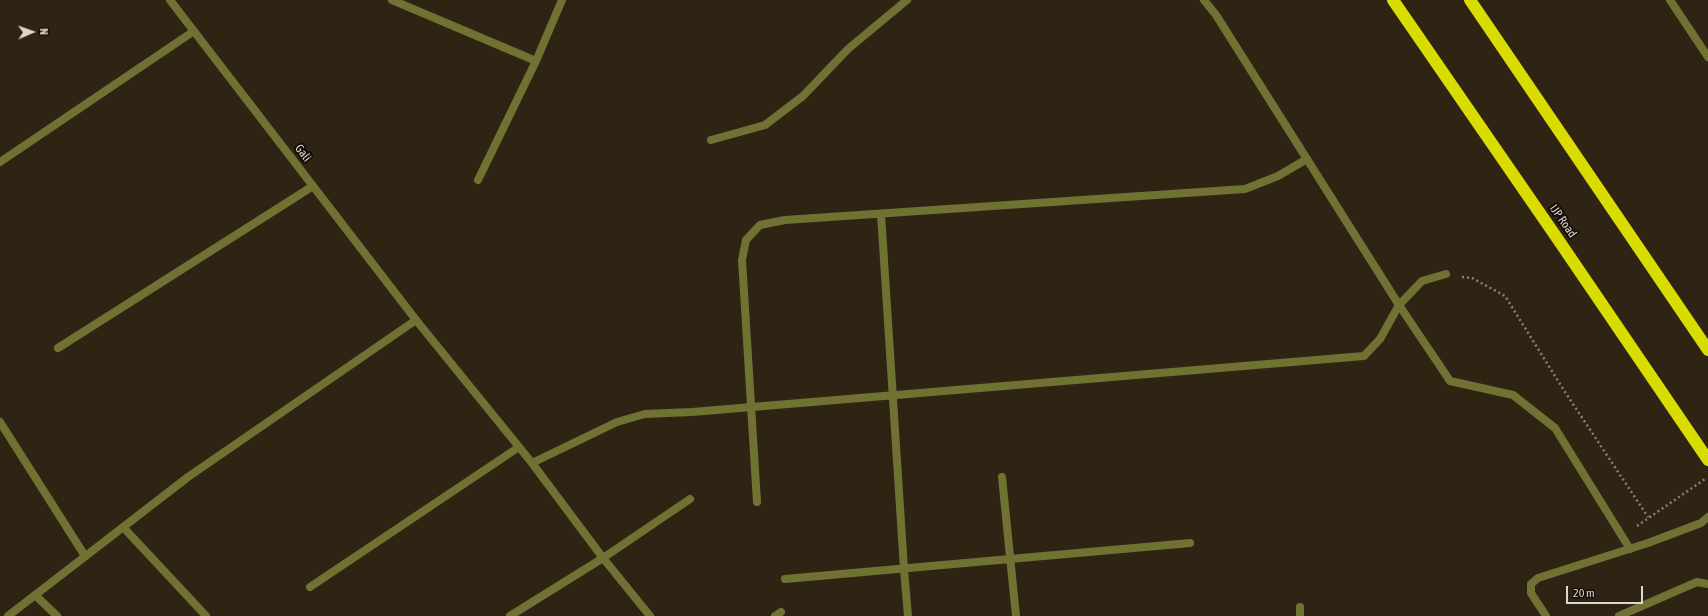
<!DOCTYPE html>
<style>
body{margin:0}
#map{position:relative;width:1708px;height:616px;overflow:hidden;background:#2f2414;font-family:"Asap Condensed",sans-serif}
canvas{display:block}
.north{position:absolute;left:12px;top:12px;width:40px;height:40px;-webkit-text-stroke:3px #130e07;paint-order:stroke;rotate:88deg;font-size:11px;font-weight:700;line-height:16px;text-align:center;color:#dfd7cd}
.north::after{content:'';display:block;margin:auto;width:14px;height:18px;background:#dfd7cd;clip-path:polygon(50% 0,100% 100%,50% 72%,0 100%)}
.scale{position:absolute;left:1566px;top:586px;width:77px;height:18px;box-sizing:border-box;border:2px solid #dfd7cd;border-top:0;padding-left:5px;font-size:12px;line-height:14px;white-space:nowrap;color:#dfd7cd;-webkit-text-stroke:3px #130e07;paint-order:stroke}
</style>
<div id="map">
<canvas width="1708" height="616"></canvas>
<div class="north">N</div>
<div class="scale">20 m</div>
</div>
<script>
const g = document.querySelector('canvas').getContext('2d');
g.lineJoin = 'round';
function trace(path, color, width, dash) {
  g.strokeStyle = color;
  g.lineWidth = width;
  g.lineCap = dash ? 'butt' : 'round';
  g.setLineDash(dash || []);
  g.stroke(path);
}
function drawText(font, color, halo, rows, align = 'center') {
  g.font = font + ' "Asap Condensed",sans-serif';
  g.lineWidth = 4;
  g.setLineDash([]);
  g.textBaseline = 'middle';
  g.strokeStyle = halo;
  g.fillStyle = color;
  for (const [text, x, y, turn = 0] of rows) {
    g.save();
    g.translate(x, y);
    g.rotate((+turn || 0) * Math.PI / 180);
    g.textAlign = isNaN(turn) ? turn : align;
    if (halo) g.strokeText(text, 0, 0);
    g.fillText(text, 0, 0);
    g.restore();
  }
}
trace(new Path2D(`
 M1462,277L1472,278L1505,296L1565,392L1648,517
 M1637,526L1705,479`), '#8a8073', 2.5, [2, 3]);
trace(new Path2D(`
 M1204,0L1216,15L1399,305L1450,381L1513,395L1555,428L1630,549`), '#707233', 8);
trace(new Path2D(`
 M170,0L416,320
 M392,0L536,61
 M1670,0L1708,57
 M711,140L765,125L803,96L848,49L907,0
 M0,162L194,31
 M478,180L536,61L562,0
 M881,214L904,569L908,616
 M58,348L313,186
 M0,422L85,556
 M532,463L617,422L645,414L692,412L1364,356L1380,339L1399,305L1422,281L1446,274
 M1002,477L1016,616
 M757,502L742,260L746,240L760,225L785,220L1245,189L1278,176L1307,159
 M123,527L206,616
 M785,579L1190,543
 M310,587L519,447
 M35,595L57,616
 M1300,607V616
 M8,616L188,477L416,320L532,463L603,558L650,616
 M510,616L603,558L690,499
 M775,616L781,612
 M1546,616L1531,593V584L1538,578L1648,543L1701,523L1708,517
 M1619,616L1697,582L1708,584`), '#707233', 8);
trace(new Path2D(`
 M1393,0L1557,238L1708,460
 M1470,0L1708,350`), '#d8dc00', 12);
drawText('12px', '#dfd7cd', '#130e07', [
 ["Gali",303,153,53],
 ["IJP Road",1563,221,55]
]);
</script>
